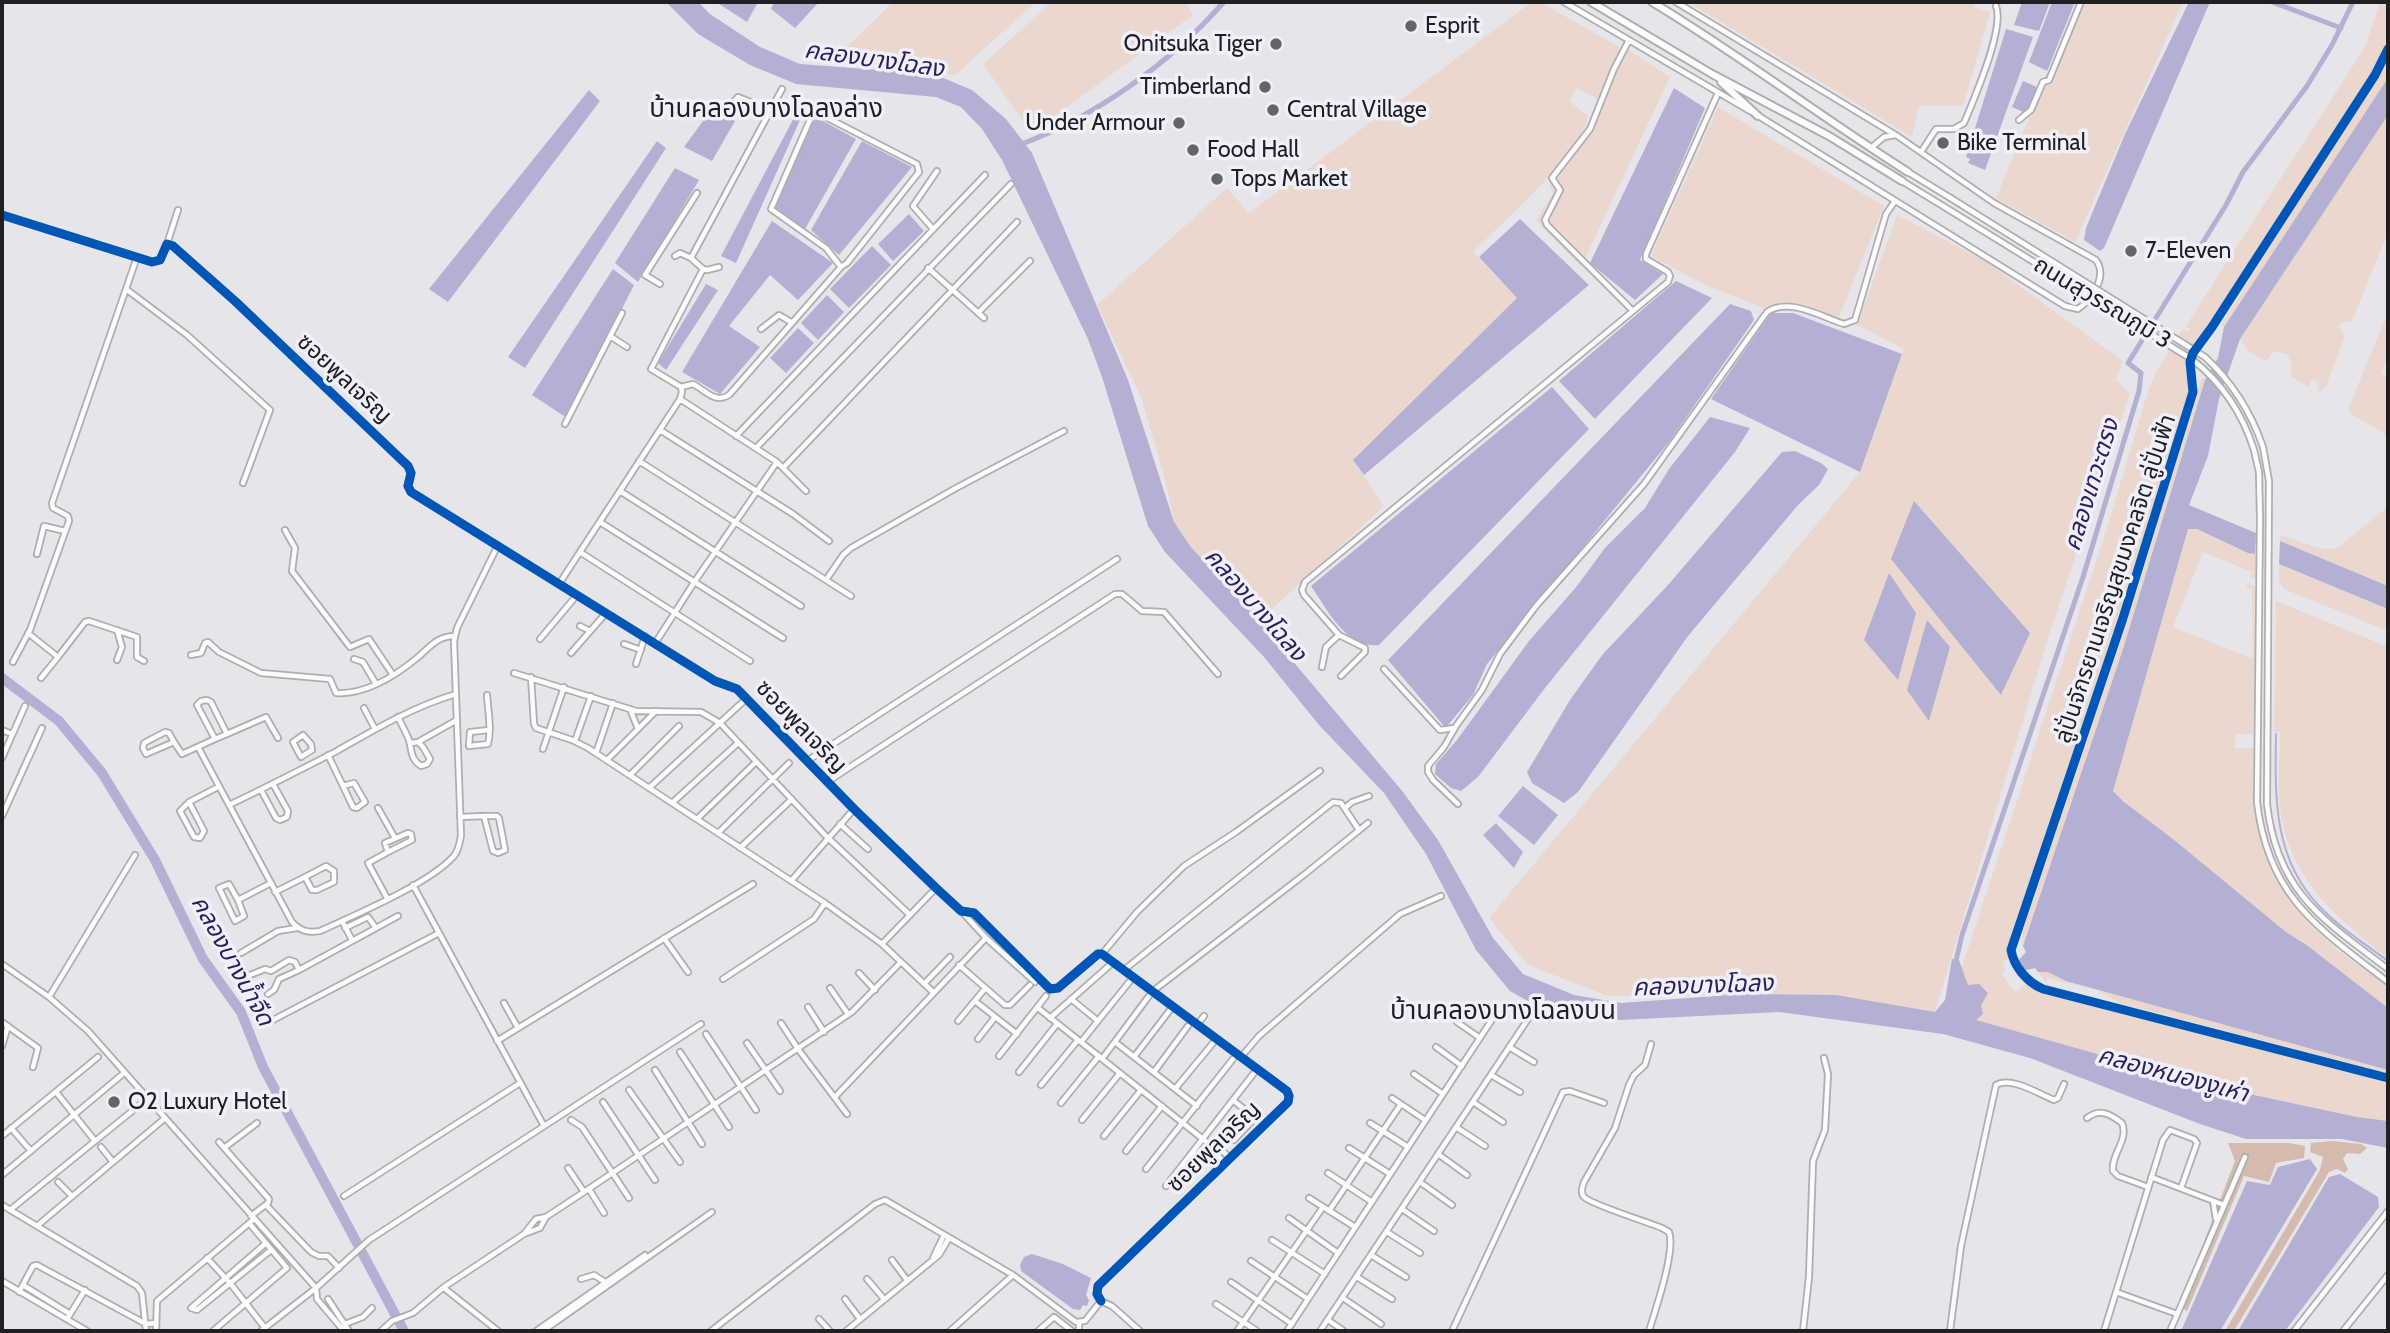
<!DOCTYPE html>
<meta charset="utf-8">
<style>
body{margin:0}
#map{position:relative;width:2390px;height:1333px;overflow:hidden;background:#e5e5ea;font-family:Cabin,sans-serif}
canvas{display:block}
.frame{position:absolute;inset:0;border:4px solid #202023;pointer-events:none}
</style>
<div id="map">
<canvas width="2390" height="1333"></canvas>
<div class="frame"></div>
</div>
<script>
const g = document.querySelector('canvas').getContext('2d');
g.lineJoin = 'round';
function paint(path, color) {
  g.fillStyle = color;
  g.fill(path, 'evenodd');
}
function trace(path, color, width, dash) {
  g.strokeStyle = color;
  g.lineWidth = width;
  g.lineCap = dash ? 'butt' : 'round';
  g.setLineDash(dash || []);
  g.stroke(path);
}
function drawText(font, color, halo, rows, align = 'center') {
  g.font = font + ' Cabin,"Noto Sans Thai",sans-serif';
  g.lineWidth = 7;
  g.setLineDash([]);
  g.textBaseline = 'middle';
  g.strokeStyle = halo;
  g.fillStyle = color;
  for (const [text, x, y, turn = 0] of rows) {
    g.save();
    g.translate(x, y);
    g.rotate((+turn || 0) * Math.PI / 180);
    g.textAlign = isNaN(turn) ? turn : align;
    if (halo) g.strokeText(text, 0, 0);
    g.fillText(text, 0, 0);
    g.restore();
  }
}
paint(new Path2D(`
 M893,2H1036L955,75L835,59Z
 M1052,2H1186L1193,15L1031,133L983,64Z
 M1532,2H1540L1623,49L1598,99L1577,88L1569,101L1588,116C1582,153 1501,224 1473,252L1517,298L1353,460L1384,506L1259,621L1190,546L1174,522L1165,479L1141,397L1097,305L1227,188L1249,213Z
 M1688,2H1975L1974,7L1990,12L1963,106H1919L1912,137Z
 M2078,2H2183L2075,242L1996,198Z
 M2380,2H2388V42L2373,74L2211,326L2191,352L2189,362L2191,392L2121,618L2011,943V957L2002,962L2006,969L2001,974L2015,992L2028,982L2043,991L2388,1080V1121L2357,1117L2212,1086L1975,1020L1962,967L2105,534L2148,391L2157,370L2183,329L2188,332L2190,329L2186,326L2365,47Z
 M1627,49L1670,77L1581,267L1536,220L1553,193L1549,183L1580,148Z
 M2388,60V78L2384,87L2224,327L2221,325Z
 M1718,107L1884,206L1839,317L1792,302H1781L1764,308L1705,285L1651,256Z
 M2388,115V232L2352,321L2340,323L2339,328L2345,336L2326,386L2322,391H2317L2319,382L2312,379L2308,387L2291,376L2292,364L2287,354L2274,351L2266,361L2248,351L2240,339Z
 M1897,215L1985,261L2123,361L2116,380L2130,393L2047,641L1935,1012L1833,995L1608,996L1528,965L1489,918L1860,472L1904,349L1857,325Z
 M2388,312V358L2381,374L2388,377V436L2350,413L2349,407Z
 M2202,377L2205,380L2123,649L2023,946L2022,932L2128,620Z
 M2388,507V586L2280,541L2281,536C2301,539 2316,553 2337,548Z
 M2188,529H2197L2248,553L2258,554V575L2255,578L2250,577L2252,572L2203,552L2173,627L2251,658L2253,657L2252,589L2246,587L2248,583L2258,588L2256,737H2253V734H2235V748H2253V745H2256C2256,772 2253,799 2258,826C2267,871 2294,910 2327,941C2345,958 2368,971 2388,985V1008L2308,946L2286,932L2173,839L2124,802L2113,791Z
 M2279,564L2388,609V631L2284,589L2279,581Z
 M2276,601L2388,647V958C2335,916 2289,879 2280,808C2277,783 2280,757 2280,732H2274Z
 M2038,972H2048L2066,981L2388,1070V1073L2119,1003L2097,990L2047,978L2046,982Z`), '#ead8ce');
paint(new Path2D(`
 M2332,1141L2361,1144L2367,1148L2360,1154L2347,1153L2343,1159L2348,1169L2345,1173L2337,1169L2329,1172L2234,1331H2225L2320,1170L2323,1157L2310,1152L2311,1143Z
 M2228,1143H2289L2305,1146L2304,1158L2276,1163L2269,1182L2244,1176L2187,1311L2179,1306L2235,1161Z`), '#d4bbad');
paint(new Path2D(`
 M666,2H698L710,14L760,47L800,64L905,72L941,77L972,90L1006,119L1032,153L1128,380L1174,522L1190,546L1259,621L1403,792L1438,840L1493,938L1523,974L1574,995L1621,1003L1743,994L1836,995L1935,1012L1945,1000L1952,959L1959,960L1968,985L1979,984L1988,993L1981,1005L1983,1014L1976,1020L2212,1086L2357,1117L2388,1121V1148L2342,1139H2246L2200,1124L2030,1058L1943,1034L1779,1012L1620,1020L1568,1015L1540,1008L1510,991L1476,950L1426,854L1384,793L1319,725L1264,657L1165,552L1148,526L1102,377L1088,339L1002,160L982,129L961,107L936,97L796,84L750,65L698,34Z
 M716,2H754L757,4L747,22Z
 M774,2H819L795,28L771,9Z
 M2022,2H2050L2039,31L2014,25Z
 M2052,2H2075L2047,71L2029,62Z
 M2189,2H2210L2104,248L2100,251L2084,240L2086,228L2125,134Z
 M2006,29L2033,37L1985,170L1968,163L1970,159L1966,157Z
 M2388,78V115L2240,339L2219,399L2208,456L2189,505L2256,533L2255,554L2248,553L2197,529H2188L2113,791L2124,802L2173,839L2286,932L2308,946L2388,1008V1070L2066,981L2048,972H2038L2035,968L2023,971L2017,962L2026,952L2023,946L2123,649L2205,380L2218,358L2224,327Z
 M2023,81L2039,88L2028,114L2012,107Z
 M1674,88L1705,108L1640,260L1663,274L1635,300L1590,263Z
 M589,90L600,101L448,302L429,289Z
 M711,110L735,121L712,161L684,147Z
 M804,111L736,263L721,256L797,112Z
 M814,116L856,139L805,229L774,207Z
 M657,141L666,148L525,368L508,357Z
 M862,141L912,167L839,255L811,230Z
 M675,168L699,180L638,282L615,263Z
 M909,214L924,231L893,261L878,244Z
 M1520,219L1589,285L1364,475L1353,460L1517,298L1479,257Z
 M772,221L833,263L798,300L770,275L729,326L760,347L720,394L682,372Z
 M872,246L891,265L849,308L830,289Z
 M613,269L634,285L567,418L532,395Z
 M1676,281L1712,298L1595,419L1559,381Z
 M706,284L718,290L666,370L658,363Z
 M827,295L844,312L818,340L801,323Z
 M1730,304L1751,311L1754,320L1669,442L1487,664L1473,695L1448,725L1444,726L1388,660Z
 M1771,313H1793L1902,354L1860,472L1711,399Z
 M798,328L814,343L786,373L770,358Z
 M1552,387L1589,429L1379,645C1346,649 1327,609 1311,586Z
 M1710,417L1750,428L1735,452L1545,688L1478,777L1461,791L1451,788L1435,774L1436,764L1457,740L1529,641L1577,586L1605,548L1645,508L1669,469Z
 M1795,451L1821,463L1828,469L1819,485L1798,505L1688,636L1578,792L1564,803L1532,783L1527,772L1570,700L1603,654L1668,585L1782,452Z
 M1914,501L2030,633L2001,695L1891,559Z
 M2280,541L2388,586V609L2279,564Z
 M1889,573L1916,613L1898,680L1864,640Z
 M1927,620L1950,647L1929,721L1907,690Z
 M1523,786L1558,815L1534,845L1498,816Z
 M1496,823L1523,852L1514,868L1483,835Z
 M2310,1159L2317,1169L2220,1331H2181L2247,1181L2270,1185L2278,1167Z
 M2340,1174L2378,1197L2379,1207L2285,1331H2238L2329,1177Z
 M1032,1254L1063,1264L1091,1278L1086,1295L1089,1300L1087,1306L1083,1305L1080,1310L1073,1309L1021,1271L1020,1265L1024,1257Z`), '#b3b0d3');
trace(new Path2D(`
 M2276,734C2275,797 2273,859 2320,907C2340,928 2365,944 2388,961`), '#b3b0d3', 2);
trace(new Path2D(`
 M2272,2L2341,28
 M1019,145C1097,116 1169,64 1224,2
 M1955,965L1962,935L2083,577L2139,391L2141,373L2128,363L2226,205L2243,172L2307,86L2332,45L2353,2`), '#b3b0d3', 5);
trace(new Path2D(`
 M2,678L59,721L102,773L155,860L203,959L241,1012L263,1067L404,1331`), '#b3b0d3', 10);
const minor = new Path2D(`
 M1564,2L1750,111
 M1676,2L1894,134
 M1629,40L1614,69L1590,129L1552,178L1560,190L1545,220L1547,225L1633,311
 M725,111L738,97L771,110
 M1757,115L2065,306L2078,309C2092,299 2108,277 2096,260L1994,203L1896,135L1884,137L1871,148
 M2019,120L2031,110L2043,82L2049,80L2081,2
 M1921,152L1936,129H1954L1964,123C1974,99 2005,28 1996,6
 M1908,172L1949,197
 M1902,181L1943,206
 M933,229L913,206L937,171
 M167,244L178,210
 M691,258L782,89
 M928,268L984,318
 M703,269L707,270L719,267
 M660,284L645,275L697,193
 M126,289L187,335L270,410L243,483
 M978,313L1030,261
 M761,329L779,315L791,322
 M610,336L627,347
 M681,387L693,384C705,390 715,404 729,395L841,267L847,263L919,172L917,164L818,113H813L771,209L826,248L841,267
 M680,399L777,462L806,491
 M565,424L622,313
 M660,430L793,514L829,541
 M736,436L985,175
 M2263,447L2269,481L2267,804C2277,892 2323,920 2388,969
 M756,448L1011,184
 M2254,450L2259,472L2260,519L2257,802C2268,897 2318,928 2388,982
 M639,461L851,596
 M783,468L1017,222
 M620,491L801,606
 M600,522L783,638
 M285,530L295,548L292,571L350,647L369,639L393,675
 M580,552L750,661
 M37,554L44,526L65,531
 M826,580L843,555L851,548L956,488L1064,431
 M559,584L680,399L682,392L681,387L651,369L703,269L691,258L680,253L675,256
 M580,626L590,631
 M117,630L122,647L117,660
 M28,633L58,657L85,622L89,621L137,637V657L144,661
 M540,639L577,595
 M656,642L695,581L777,462
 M624,644L641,650
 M571,653L606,613
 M191,655L201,653L205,643L208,642L219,652L261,673L330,679L336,693C366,695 395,676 417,658C430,647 437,636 455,636
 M354,659L363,662L376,684
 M13,662L30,630L69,521L68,516L53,508L52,503L137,257
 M636,664L645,636
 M1322,667L1326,647L1339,635
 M1384,669L1440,730L1454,728
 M514,673L636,711L701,712L720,723L827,837L909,914
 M1341,676L1365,652V648L1339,635L1304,595L1302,590L1305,582L1668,282L1670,276L1668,272L1646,259V254L1718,93
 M531,677L534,724L536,728L572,740L588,748L825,903L882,944L933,992
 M41,678L58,657
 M487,695C488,711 492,729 488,744L469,746L470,732L489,730
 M207,700L211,702L227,734L215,739L197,705L201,701Z
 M364,708L375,729
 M630,709L638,729
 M398,717C401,724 406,732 409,740C412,750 410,759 421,766L427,764L430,759L423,747L418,742L411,743
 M2,730L12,734
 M165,732L169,733L174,742L146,754L143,748L144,743Z
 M227,734L266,717L278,738
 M303,735L311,744L312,750L301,757L293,742Z
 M575,741L591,696
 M174,742L182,754L215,739
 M418,742L457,720
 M198,747L292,922C300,931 308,933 320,931C355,915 429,884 454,856C459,850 460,842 461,835L454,641L457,628L498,545
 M543,749L564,687
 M596,753L613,703
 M328,755L343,786
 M2,758L25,706
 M607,760L656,711
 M807,761L1117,559
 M630,775L679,726
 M827,782L1115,594H1122L1142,611L1164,612L1218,674
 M354,783L365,802L357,808L353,807L343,786Z
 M649,788L746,699
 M261,790L276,818L280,820L287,817L288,811L273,784
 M189,802L204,831L200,838L194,837L180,811Z
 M189,802L218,787
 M672,803L738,743
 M1458,804L1433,780L1428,772V766L1444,747L1456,726L1482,690L1500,654L1536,606L1644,484L1767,312C1789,297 1822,317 1844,324L1855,320L1886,214L1895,201
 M229,805C265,788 300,770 335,752C374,730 412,707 456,694
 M378,808L395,838
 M1345,808L1352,802L1369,796
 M2,816L42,728
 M484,816H497L499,818L505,850L498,853L493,851Z
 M460,817L484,816
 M697,819L756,762
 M840,824L868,849
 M408,833L411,834L412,840L388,852L385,843Z
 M718,833L789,763
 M740,848L792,799
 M326,866L334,871V882L317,890H312L305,877Z
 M791,881L854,809
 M413,885L544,1126
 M275,892L305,877
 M387,898L368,863L388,852
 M238,900L244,916L235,921L219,888L229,884L238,900L271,883
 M962,912L986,938L1035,982
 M342,921L352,940
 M376,928L398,916
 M664,938L688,972
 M882,944L936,888
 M241,953L278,931L297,928
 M1102,954L1137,912L1184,866L1236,832L1320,771
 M2,964L49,997L88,1031L316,1288L317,1299L344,1331
 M959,965L1005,1005H1010L1030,985
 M299,970L376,928L368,917L345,928
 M1124,970L1333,802L1341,803L1359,830
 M859,973L875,990
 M250,975L265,969L271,971L289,960L295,962L299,970L279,979L274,990L268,994
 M723,979L814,919L825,903
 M924,984L950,957
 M830,988L848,1014
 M1153,991L1305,874L1368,823
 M49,997L135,855
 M1071,999L1098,1021
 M975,1001L1017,1034
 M504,1003L518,1028
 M808,1007L824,1032
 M1038,1008L1213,1147
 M1050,1018L1110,965
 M273,1020L439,933
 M958,1021L983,991
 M2,1022L38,1048L33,1067
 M1457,1022L1480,1038
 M781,1023L798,1049L847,1114
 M1197,1025L1204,1016
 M706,1034L756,1110
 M978,1039L995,1017
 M497,1041L753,884
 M1081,1042L1130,981
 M1115,1042L1197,1106
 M747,1043L780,1091
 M2,1046L8,1026
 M1436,1047L1462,1066
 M1509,1047L1534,1062
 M680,1052L729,1127
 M999,1056L1046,996
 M1134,1057L1170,1010
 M1241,1057L1259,1036L1400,914L1441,896
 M1102,1059L1149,996
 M655,1070L702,1144
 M1019,1072L1057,1024
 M1154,1072L1188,1026
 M1414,1074L1443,1094
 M1491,1075L1520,1092
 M1041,1085L1078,1040
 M1175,1089L1213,1043
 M629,1090L680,1162
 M56,1092L95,1141
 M835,1097L986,938
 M1392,1098L1425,1120
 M1234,1101L1253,1116V1120L1234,1140
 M603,1102L655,1180
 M1473,1102L1503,1122
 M1061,1103L1099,1056
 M2087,1118C2100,1108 2110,1114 2122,1123C2129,1140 2111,1154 2113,1171L2118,1176L2148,1187
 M571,1120L582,1127L629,1198
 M1082,1120L1120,1073
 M1370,1123L1408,1147
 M1456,1127L1485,1146
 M11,1128L31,1151
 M2,1136L98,1057
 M1104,1136L1141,1090
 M219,1142L269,1199L268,1203L251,1216
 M101,1147L113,1162
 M224,1148L257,1123
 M1349,1148L1390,1174
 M1126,1151L1162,1106
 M1438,1154L1467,1175
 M1225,1163L1214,1152L1213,1147H1218L1230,1158
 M568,1168L584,1192
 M1146,1169L1233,1059
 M1328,1173L1372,1202
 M2,1175L124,1073
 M2151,1177L2224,1205
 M58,1182L72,1196
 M1420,1182L1452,1205
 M1166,1186L1254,1073
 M589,1189L604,1213
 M344,1196L520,1083
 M1309,1198L1355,1227
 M2213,1201L2216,1219
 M2,1205L137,1286L142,1293L146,1331
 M266,1205L311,1252L319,1256H328L339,1268
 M1402,1209L1434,1231
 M10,1210L147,1099
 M1329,1211L1401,1104
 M1289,1218L1338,1253
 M37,1226L164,1119
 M1387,1232L1420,1253
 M524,1234L536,1219L546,1217L584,1192L852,1012L900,963
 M1272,1240L1325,1274
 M265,1244L191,1308L197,1310L271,1250
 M1371,1255L1406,1277
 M207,1258L230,1283L265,1328
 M933,1258L944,1235
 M892,1260L907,1280
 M1251,1261L1308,1299
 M1357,1277L1392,1299
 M581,1279L594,1275L605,1282
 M867,1279L884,1299
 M2,1281L87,1331
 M1231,1282L1292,1324
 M23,1285L70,1314
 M444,1288L498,1331
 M19,1292L33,1266L37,1265L146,1324L156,1323
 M2116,1292L2177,1314
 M1343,1298L1381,1324
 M328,1299L349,1331
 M845,1299L860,1319
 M1216,1304L1257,1331
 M69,1316L85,1290
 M819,1319L830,1331
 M1328,1320L1344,1331
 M345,1324L363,1317L372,1308
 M156,1331L157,1301L254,1219
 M213,1331L287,1268L249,1223
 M261,1331L316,1288L369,1240L701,1024
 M381,1331L392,1321L413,1313L444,1287L524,1234L540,1228L546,1217
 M536,1331L645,1255
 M543,1331L712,1212
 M711,1331L875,1204L885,1200L1013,1275L1076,1322L1085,1321L1101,1301L1112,1306L1140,1331
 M846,1331L939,1255L949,1238
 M950,1331L1013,1275
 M1038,1331L1054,1317L1072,1331
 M1079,1331V1323
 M1237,1331L1323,1207
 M1287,1331L1497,1012
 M1320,1331L1528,1019
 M1452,1331L1563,1092L1570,1091L1604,1103
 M1649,1331C1655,1311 1676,1251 1669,1232L1662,1228C1648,1222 1592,1205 1584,1197C1580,1193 1582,1187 1584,1182L1615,1128L1629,1085L1634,1075L1645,1065L1651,1044
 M1803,1331L1809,1277L1813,1161L1825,1130L1828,1074L1824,1058
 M1950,1331L1961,1246L1996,1085C2011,1076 2039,1094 2054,1100L2058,1098L2064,1084
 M2104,1331L2163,1140L2170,1130L2194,1139L2197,1143L2181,1188
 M2170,1331L2245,1157
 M2294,1331L2388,1211
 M2343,1331L2388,1275`);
const tertiary = new Path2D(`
 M2,215L152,262L160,260L167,244L173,246L236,302L408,466L411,473L408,486L411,492L715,681L737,689L854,809L936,888L961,911L974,913L1050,989L1058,988L1098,954H1102L1287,1091L1289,1096L1288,1102L1098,1286L1097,1294L1101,1301`);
const secondary = new Path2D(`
 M1591,2L1712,74L1829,136L1902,181
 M1652,2C1740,55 1821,117 1908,172
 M1721,82L1758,116`);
trace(minor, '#aeaeb1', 8);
trace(tertiary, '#aeaeb1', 9);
trace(secondary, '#aeaeb1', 10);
trace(minor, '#fbfbfc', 4.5);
trace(tertiary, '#fbfbfc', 5);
trace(secondary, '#fbfbfc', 6);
const minorBridge = new Path2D(`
 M1949,197L2205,357C2232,382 2251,412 2263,447
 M1943,206L2193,360C2222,383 2243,415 2254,450`);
trace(minorBridge, '#aeaeb1', 8, []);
trace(minorBridge, '#fbfbfc', 4.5);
trace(new Path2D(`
 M2388,49L2375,75L2212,327L2193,353L2190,362L2193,392L2123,618L2011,950C2014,967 2027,982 2043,989L2388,1078
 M2,215L152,262L160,260L167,244L173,246L236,302L408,466L411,473L408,486L411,492L715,681L737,689L854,809L936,888L961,911L974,913L1050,989L1058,988L1098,954H1102L1287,1091L1289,1096L1288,1102L1098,1286L1097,1294L1101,1301`), '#0057b8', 9);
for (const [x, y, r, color] of [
 [1411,26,7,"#656569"],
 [1276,44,7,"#656569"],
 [1265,87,7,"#656569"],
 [1273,110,7,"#656569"],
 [1179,123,7,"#656569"],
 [1943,143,7,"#656569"],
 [1193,150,7,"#656569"],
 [1217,179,7,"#656569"],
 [2131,251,7,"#656569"],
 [114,1102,7,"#656569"]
]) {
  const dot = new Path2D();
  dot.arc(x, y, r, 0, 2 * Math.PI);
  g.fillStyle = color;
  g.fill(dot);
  trace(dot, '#f0f0fa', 2.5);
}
drawText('23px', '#202023', '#f0f0fa', [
 ["Esprit",1425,26],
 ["Onitsuka Tiger",1262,44,"right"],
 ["Timberland",1251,87,"right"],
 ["Central Village",1287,110],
 ["Under Armour",1165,123,"right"],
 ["Bike Terminal",1957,143],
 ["Food Hall",1207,150],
 ["Tops Market",1231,179],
 ["7-Eleven",2145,251],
 ["O2 Luxury Hotel",128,1102]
], 'left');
drawText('23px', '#202023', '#f0f0fa', [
 ["ถนนสุวรรณภูมิ 3",2102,303,31],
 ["ซอยพูลเจริญ",344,379,43],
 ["ลู่ปั่นจักรยานเจริญสุขมงคลจิต ลู่ปั่นฟ้า",2116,579,-72],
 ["ซอยพูลเจริญ",801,727,46],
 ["ซอยพูลเจริญ",1214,1147,-44]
]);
drawText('italic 24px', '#2c225b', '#f0f0fa', [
 ["คลองบางโฉลง",874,60,8],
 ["คลองเทวะตรง",2092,485,-73],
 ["คลองบางโฉลง",1255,605,49],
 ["คลองบางน้ำจืด",232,961,61],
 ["คลองบางโฉลง",1703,986,-2],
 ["คลองหนองงูเห่า",2173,1075,15]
]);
drawText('26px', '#202023', '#f0f0fa', [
 ["บ้านคลองบางโฉลงล่าง",766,109],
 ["บ้านคลองบางโฉลงบน",1503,1011]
]);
</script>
